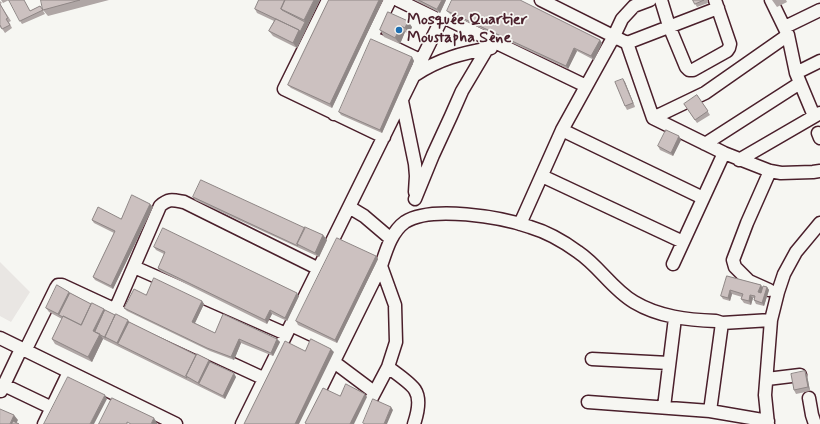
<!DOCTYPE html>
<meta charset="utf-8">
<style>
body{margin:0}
canvas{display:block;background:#f6f6f2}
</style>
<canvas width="820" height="424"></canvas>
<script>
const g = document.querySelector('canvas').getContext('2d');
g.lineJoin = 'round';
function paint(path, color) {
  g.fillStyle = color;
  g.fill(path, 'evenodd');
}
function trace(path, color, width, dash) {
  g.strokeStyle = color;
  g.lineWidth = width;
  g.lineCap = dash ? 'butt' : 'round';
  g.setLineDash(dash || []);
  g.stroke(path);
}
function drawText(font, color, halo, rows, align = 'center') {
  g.font = font + ' Mynerve,sans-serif';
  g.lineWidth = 3.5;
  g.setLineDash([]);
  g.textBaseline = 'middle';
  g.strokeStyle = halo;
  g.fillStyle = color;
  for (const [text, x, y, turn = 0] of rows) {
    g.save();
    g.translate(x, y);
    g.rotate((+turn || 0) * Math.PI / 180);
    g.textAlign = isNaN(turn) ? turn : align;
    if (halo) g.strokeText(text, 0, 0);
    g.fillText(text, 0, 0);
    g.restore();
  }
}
paint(new Path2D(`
 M0,262L30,292L11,322L0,316Z`), '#e9e6e3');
const minor = new Path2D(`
 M328,0L284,89L384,137
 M398,0L441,21
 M541,0L627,43L653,118L724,153L770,171L781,173L813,172L820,171
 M661,0L669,26L686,67L689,70H693L727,51L729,48L730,44L715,0
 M771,0L788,35L796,73L814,116
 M443,17L586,86
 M785,27L820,10
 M372,37L422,61
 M627,43L718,8
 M796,73L820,61
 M415,75C439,59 462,53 491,48
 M402,101L415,164L416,176L415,192
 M334,114L390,0
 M653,118L705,93L788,35
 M562,130L703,198
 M818,133L820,138
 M705,144L800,83
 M739,160L820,113
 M542,176L683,242
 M415,199L433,155L451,116L462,91L487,49
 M349,207L364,216L391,239
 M520,224L562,130L614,36L622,19L634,6L650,0
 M673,264L724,153
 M381,266L395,305L396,342L388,367C394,372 411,383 415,390C421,399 417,415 414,424
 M134,267L286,334
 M769,290L749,281L735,267L733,260L747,223L770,171
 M115,310L160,206C169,198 173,200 184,202L319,269
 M291,325L340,348
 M0,338L176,424
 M25,351L56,288L58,285H62L265,379
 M592,359L669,363
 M334,362L374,392
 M767,379L800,375
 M4,385L52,408
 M1,391L21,349
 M809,398L812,415L815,424
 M588,402L710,411L768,421
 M664,407L675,318
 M710,411L722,323
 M44,424L69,372
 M242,424L451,0
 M303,424L381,266C386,251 391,232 405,222C431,205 501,217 530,227C547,232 563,241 578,252C599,266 612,289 634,302C659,317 688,320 716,321L722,323L771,320
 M358,424L388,367
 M768,424L765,395L771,320L778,292L784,274L796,252L820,223`);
trace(minor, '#4a1f2b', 15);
trace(minor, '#f6f6f2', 12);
paint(new Path2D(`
 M1,0H9L3,3Z
 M42,0H109L48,16L43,10Z
 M259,0H320L297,48L273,36L269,31L274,21L257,13L255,9Z
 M329,0H383L332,108L291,88L288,85Z
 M414,0H446L440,13Z
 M693,0H707L708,3L697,7Z
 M772,0H786L787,2L777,7Z
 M0,1L2,3L0,4L11,21L9,22L12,28L5,33L1,27L0,28Z
 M40,6L45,14L22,24L20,21L30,11Z
 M447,11L600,40L602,43L594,60L577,51L568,69L450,14Z
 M388,12L412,27L409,34L405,32L400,44L384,37L380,30Z
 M412,57L414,61L382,133L341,115L339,112Z
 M623,79L625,82L635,107L627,110L625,106Z
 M697,95L710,115L697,123L684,104Z
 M681,140L673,156L660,150L658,146Z
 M193,197L305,228L323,235L327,240L319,257L195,200Z
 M150,204L153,207L113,289L95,280L93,277L114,233L94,223L92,220L121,219Z
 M154,247L299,296L287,321L272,314L267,324L160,271L158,268L164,254L156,250Z
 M376,256L378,259L337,343L298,325L296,321Z
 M727,276L761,285L762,288L767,287L769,290L764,306L756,304L754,300V298H753L751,305L744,303L741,299L742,297L732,294L730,301L723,299L721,296Z
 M70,293L91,304L104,309L105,310L210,362L236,377L225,399L103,339L92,362L55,344L52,339L62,319L49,312L46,308Z
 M146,295L202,301L204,304L195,323L215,333L277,339L280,342L273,356L241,343L234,360L210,351L127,311L124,308Z
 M805,371L807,375L810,391L796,394L794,390Z`), '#afa6a5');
paint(new Path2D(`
 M314,0H320L297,48L293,43L299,30L305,22L304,20Z
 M379,0H383L332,108L330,104Z
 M442,0H446L440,13L437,9Z
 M408,21L412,27L409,34L405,28Z
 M401,26L405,32L400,44L395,38Z
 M600,40L602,43L594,60L591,56Z
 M574,48L577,51L568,69L566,66Z
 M412,57L414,61L382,133L380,130Z
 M623,79L625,82L635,107L633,103Z
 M679,136L681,140L673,156L671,153Z
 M150,204L153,207L113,289L111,286Z
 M323,235L327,240L319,257L315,253Z
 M376,256L378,259L337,343L335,340Z
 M761,285L763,289L761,296L758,292Z
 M767,287L769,290L764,306L762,303Z
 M730,290L732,294L730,301L728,298Z
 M69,292L73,296L59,315L62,318L58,314Z
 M297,293L299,296L287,321L285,318Z
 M750,295L753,298L751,305L749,301Z
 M202,301L204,304L194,325L192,322Z
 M104,309L108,314L98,334L93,331Z
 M270,310L272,314L267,324L265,320Z
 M128,320L131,325L118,344L117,343Z
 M100,334L103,339L92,362L88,357Z
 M239,339L241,343L234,360L231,357Z
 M277,339L280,342L273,356L271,353Z
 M331,349L334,352L299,424H295Z
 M209,360L213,365L199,384L198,383Z
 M805,371L807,375L810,391L808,387Z
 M234,373L236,377L225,399L223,396Z
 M365,394L367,397L354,424H350Z
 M105,395L107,399L94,424H90Z
 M391,407L393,410L387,424H384Z
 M14,415L18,420L16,424H10Z
 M154,418L157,423V424H151Z`), '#8f8786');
const building = new Path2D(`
 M9,0H24L30,11L40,6L43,10L20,21Z
 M41,0H80L43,10Z
 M259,0H285L281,9L282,10L305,22L300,32L299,30L255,9Z
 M285,0H314L304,20L281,9Z
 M329,0H379L330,104L288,85Z
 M419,0H442L437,9Z
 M452,0H520L600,40L591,56L574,48L566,66L447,11Z
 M693,0H704L695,4Z
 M0,4L8,18L6,19L10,25L2,29L0,25Z
 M388,12L408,21L405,28L401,26L395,38L380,30Z
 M276,19L299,30L293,43L269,31Z
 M371,39L412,57L380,130L339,112Z
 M623,79L633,103L625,106L615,82Z
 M697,95L708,111L695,120L684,104Z
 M666,130L679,136L671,153L658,146Z
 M201,180L305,228L297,244L298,246L193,197Z
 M132,195L150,204L111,286L93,277L115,231L92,220L98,207L121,219Z
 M305,227L323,235L315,253L297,244Z
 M163,228L297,293L285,318L270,310L265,320L158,268L165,252L154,247Z
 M337,238L376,256L335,340L296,321Z
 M727,276L761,285L758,292L761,293L763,286L767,287L762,303L754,300L755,296L750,295L749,301L741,299L743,294L730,290L728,298L721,296Z
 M154,278L202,301L192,322L215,333L223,314L277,339L271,353L239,339L231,357L207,348L124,308L134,289L146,295Z
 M57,285L69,292L58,314L46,308Z
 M70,293L91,304L81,325L63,316V317L59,315Z
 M92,303L104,309L93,331L100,334L88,357L52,339L63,316L81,325Z
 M105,310L115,315L105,337L106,338L95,332Z
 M116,314L128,320L117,343L105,337Z
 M129,322L196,355L186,376L187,378L118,344Z
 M311,339L331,349L295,424H244L285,341L305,351Z
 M197,354L209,360L198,383L186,376Z
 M210,362L234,373L223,396L199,384Z
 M805,371L808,387L794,390L791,374Z
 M68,377L105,395L90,424H44Z
 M346,384L365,394L350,424H307L305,423L323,388L340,396Z
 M112,398L154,418L151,424H131L127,422V424H99Z
 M373,399L391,407L384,424H365L363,423Z
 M0,409L14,415L10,424H0Z
 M13,421L19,424H12Z`);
paint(building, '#ccc1c0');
trace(building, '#8f8786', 1);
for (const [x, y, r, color] of [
 [399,30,4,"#1f6fb2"]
]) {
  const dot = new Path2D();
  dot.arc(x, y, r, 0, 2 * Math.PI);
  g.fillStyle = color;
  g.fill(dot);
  trace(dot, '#f6f6f2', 1.5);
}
drawText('bold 16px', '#4a1f2b', '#f6f6f2', [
 ["Mosquée Quartier",407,21],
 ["Moustapha Sène",407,39]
], 'left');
</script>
